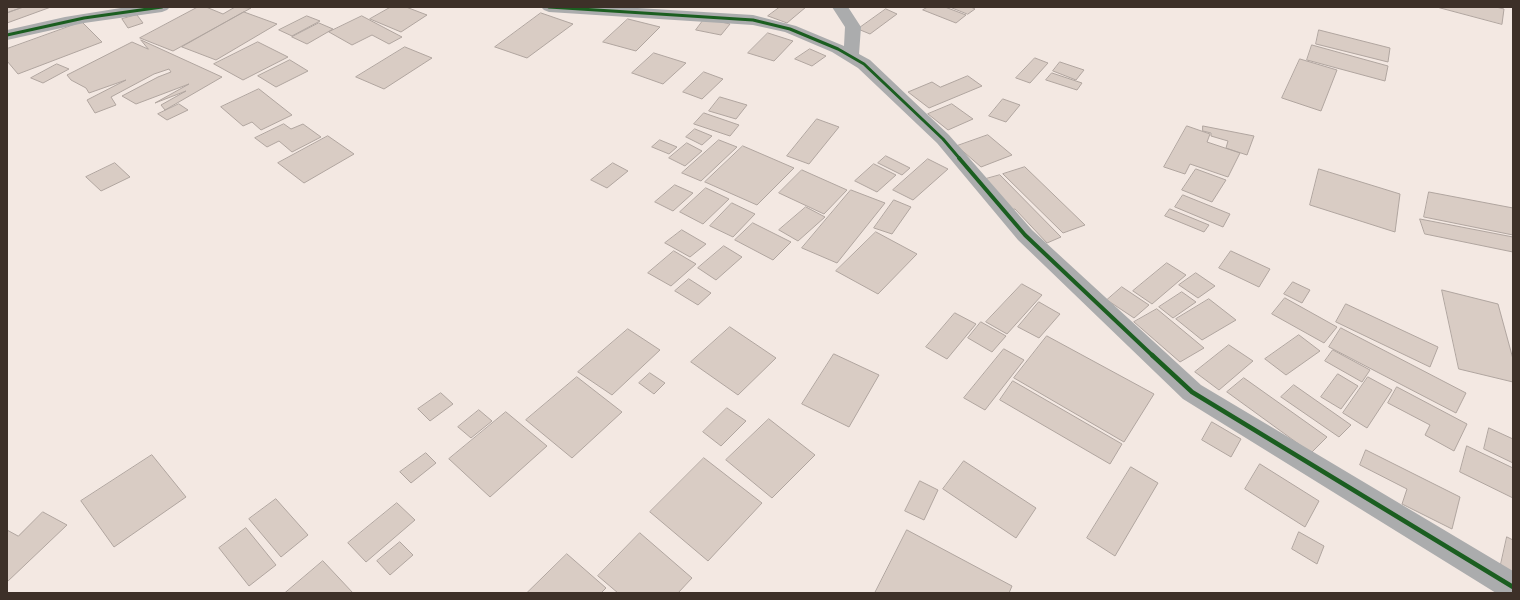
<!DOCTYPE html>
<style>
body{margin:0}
#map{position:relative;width:1520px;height:600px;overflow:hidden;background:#f3e8e2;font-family:"Zilla Slab",serif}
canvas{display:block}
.frame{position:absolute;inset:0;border:8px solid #3d3028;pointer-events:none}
</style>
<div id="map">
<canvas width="1520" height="600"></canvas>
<div class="frame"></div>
</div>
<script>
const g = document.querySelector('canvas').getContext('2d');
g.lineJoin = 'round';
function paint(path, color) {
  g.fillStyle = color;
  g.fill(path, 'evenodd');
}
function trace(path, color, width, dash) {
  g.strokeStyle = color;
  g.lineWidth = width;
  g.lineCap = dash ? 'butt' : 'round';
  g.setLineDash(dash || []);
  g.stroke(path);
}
const building = new Path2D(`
 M7,7H23L7,13Z
 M24,7H51L7,23V13Z
 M198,7H206L223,14L235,7L251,8L173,51L140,38Z
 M391,7H406L427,15L401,32L370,19Z
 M780,7H806L787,23L768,16Z
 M928,7H945L966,15L956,23L923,10Z
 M950,7H971L975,9L968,14Z
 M1437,7H1496L1504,9L1502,24Z
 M886,9L897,14L870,34L858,29Z
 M244,12L277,24L216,60L182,47Z
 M541,13L573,24L527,58L495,47Z
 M137,15L143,23L128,28L122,19Z
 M307,16L320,21L292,36L279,30Z
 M362,16L402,37L389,44L372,35L352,45L329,32Z
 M705,18L730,24L721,35L696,30Z
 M628,19L660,27L636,51L603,42Z
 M82,22L102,42L18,74L7,61V49Z
 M319,23L333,29L307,44L292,37Z
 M1319,30L1390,48L1388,62L1316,44Z
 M768,33L793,41L774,61L748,53Z
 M141,40L222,77L165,110L161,105L186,91L155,103L189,84L136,104L122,96L158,77L171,72L169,69L154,74L111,97L116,105L95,113L87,100L126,80L89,93L86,88L71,80L67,75L132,42L148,49Z
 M258,42L288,57L243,80L214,64Z
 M1312,45L1388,66L1385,81L1307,60Z
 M405,47L432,58L384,89L356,77Z
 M810,49L826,56L812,66L795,59Z
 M654,53L686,63L663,84L632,73Z
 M1035,58L1048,63L1030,83L1016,78Z
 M1300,59L1337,70L1321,111L1282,98Z
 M290,60L308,71L276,87L258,76Z
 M1060,62L1084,70L1076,80L1053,71Z
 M57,64L69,69L43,83L31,78Z
 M704,72L723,79L702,99L683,92Z
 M1052,73L1082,83L1077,90L1046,80Z
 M968,76L982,86L929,108L908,92L932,82L940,87Z
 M259,89L292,115L261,130L252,122L243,126L221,107Z
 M720,97L747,105L736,119L709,111Z
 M1003,99L1020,105L1006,122L989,116Z
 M179,104L188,110L167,120L158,114Z
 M952,104L973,119L948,130L928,114Z
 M704,113L739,125L730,136L694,124Z
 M817,119L839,127L809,164L787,156Z
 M284,124L291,129L303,124L321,137L292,152L279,141L267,147L255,138Z
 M1187,126L1210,134L1207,142L1240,153L1228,177L1190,164L1185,174L1164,167Z
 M1203,126L1254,136L1247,155L1226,148L1228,141L1211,136V133L1203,131Z
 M695,129L712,136L702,145L686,137Z
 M988,135L1012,155L981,167L957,146Z
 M328,136L354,154L304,183L278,163Z
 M660,140L677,147L669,154L652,147Z
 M719,140L737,147L701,181L682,173Z
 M687,143L702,151L685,166L669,158Z
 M743,146L794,168L757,205L705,182Z
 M886,156L910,168L902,175L878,163Z
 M928,159L948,169L913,200L893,190Z
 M115,163L130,177L101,191L86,177Z
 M613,163L628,171L607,188L591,180Z
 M874,164L896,175L877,192L855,181Z
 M1025,167L1085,225L1063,233L1003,174Z
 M1196,169L1226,180L1212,202L1182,190Z
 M1319,169L1400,194L1395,232L1310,205Z
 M802,170L847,190L824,214L779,193Z
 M1000,175L1061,237L1047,243L1015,209L1010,210L982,180Z
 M675,185L693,193L673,211L655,202Z
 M706,188L729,199L703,224L680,212Z
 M851,190L885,203L837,263L802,248Z
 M1429,192L1513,208V235L1424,217Z
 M1183,195L1230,214L1223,227L1175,207Z
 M894,200L911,207L892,234L874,228Z
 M732,203L755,214L733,237L710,226Z
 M806,207L825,217L798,241L779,230Z
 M1170,209L1209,225L1204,232L1165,216Z
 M1420,219L1513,237V252L1425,234Z
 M753,223L791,242L773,260L735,240Z
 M682,230L706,244L690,257L665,243Z
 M876,232L917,254L878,294L836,271Z
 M724,246L742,257L716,280L698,268Z
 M674,251L696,264L671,286L648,273Z
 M1231,251L1270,269L1259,287L1219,268Z
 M1167,263L1186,275L1152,304L1133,291Z
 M1196,273L1215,286L1198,298L1179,285Z
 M689,279L711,293L698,305L675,291Z
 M1293,282L1310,290L1302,303L1284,294Z
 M1022,284L1042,295L1007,334L986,322Z
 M1122,287L1149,305L1134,318L1107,300Z
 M1442,290L1498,304L1513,359V382L1459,369Z
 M1182,292L1196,302L1173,318L1159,307Z
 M1285,298L1337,327L1324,343L1272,314Z
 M1209,299L1236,320L1202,340L1176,319Z
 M1039,302L1060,314L1039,338L1018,327Z
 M1346,304L1438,347L1430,367L1336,322Z
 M1157,309L1204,348L1180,362L1134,322Z
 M955,313L976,324L947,359L926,347Z
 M981,322L1006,336L992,352L968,338Z
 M730,327L776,358L738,395L691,362Z
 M1341,328L1466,393L1456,413L1329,347Z
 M628,329L660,350L612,395L578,372Z
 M1299,335L1320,351L1286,375L1265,359Z
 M1047,336L1154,394L1124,442L1014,378Z
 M1229,345L1253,361L1219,390L1195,372Z
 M1004,349L1024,360L985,410L964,398Z
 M1333,350L1370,370L1362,382L1325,361Z
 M834,354L879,375L849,427L802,404Z
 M650,373L665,383L654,394L639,383Z
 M1338,374L1358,386L1341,409L1321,397Z
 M577,377L622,412L572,458L526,420Z
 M1368,377L1392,390L1367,428L1343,413Z
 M1244,378L1327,437L1311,453L1227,392Z
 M1013,381L1122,444L1110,464L1000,400Z
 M1294,385L1351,425L1339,437L1281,397Z
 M1397,387L1467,424L1454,451L1425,435L1430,425L1388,403Z
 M441,393L453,404L430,421L418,409Z
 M727,408L746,421L721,446L703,432Z
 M479,410L492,421L471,438L458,427Z
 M506,412L547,446L490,497L449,459Z
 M769,419L815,455L772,498L726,460Z
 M1212,422L1241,439L1231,457L1202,440Z
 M1489,428L1513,439V463L1484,449Z
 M1467,446L1513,468V498L1460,472Z
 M1366,450L1460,497L1452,529L1402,504L1407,489L1360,465Z
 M426,453L436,463L411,483L400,472Z
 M152,455L186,497L114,547L81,501Z
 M704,458L762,503L708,561L650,512Z
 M964,461L1036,508L1016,538L943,489Z
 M1260,464L1319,501L1305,527L1245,489Z
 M1131,467L1158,483L1115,556L1087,538Z
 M920,481L938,490L924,520L905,511Z
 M276,499L308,535L281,557L249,519Z
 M397,503L415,520L366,562L348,543Z
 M43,512L67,525L7,582V530L18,536Z
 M246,528L276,565L249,586L219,548Z
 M907,530L1012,586L1009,593H875Z
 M1299,532L1324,546L1317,564L1292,549Z
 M640,533L692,578L678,593H618L598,576Z
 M1507,537L1513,540V580L1499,573Z
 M400,542L413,555L390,575L377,561Z
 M567,554L606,588L601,593H527Z
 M323,561L353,593H285Z`);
paint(building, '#d9ccc4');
trace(building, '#b0a59f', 1);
paint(new Path2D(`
 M127,7H170L167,10L162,12L84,23L7,40V30L65,17Z
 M541,7H621L753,15L796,26L844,46L845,27L832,7H848L861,27L859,54L870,60L949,135L1032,230L1201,385L1513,571V593H1496L1183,399L1018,240L937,143L858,68L832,52L785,32L753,25L549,12L544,10Z`), '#abacad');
trace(new Path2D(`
 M549,7L753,20L790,29L838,49L864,64L943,139L960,159
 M7,35L84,18L162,7`), '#1b5e20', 3);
trace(new Path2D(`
 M959,158L1025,235L1153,356`), '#1b5e20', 4);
trace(new Path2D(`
 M1152,355L1192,392L1513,587`), '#1b5e20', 4.5);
</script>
